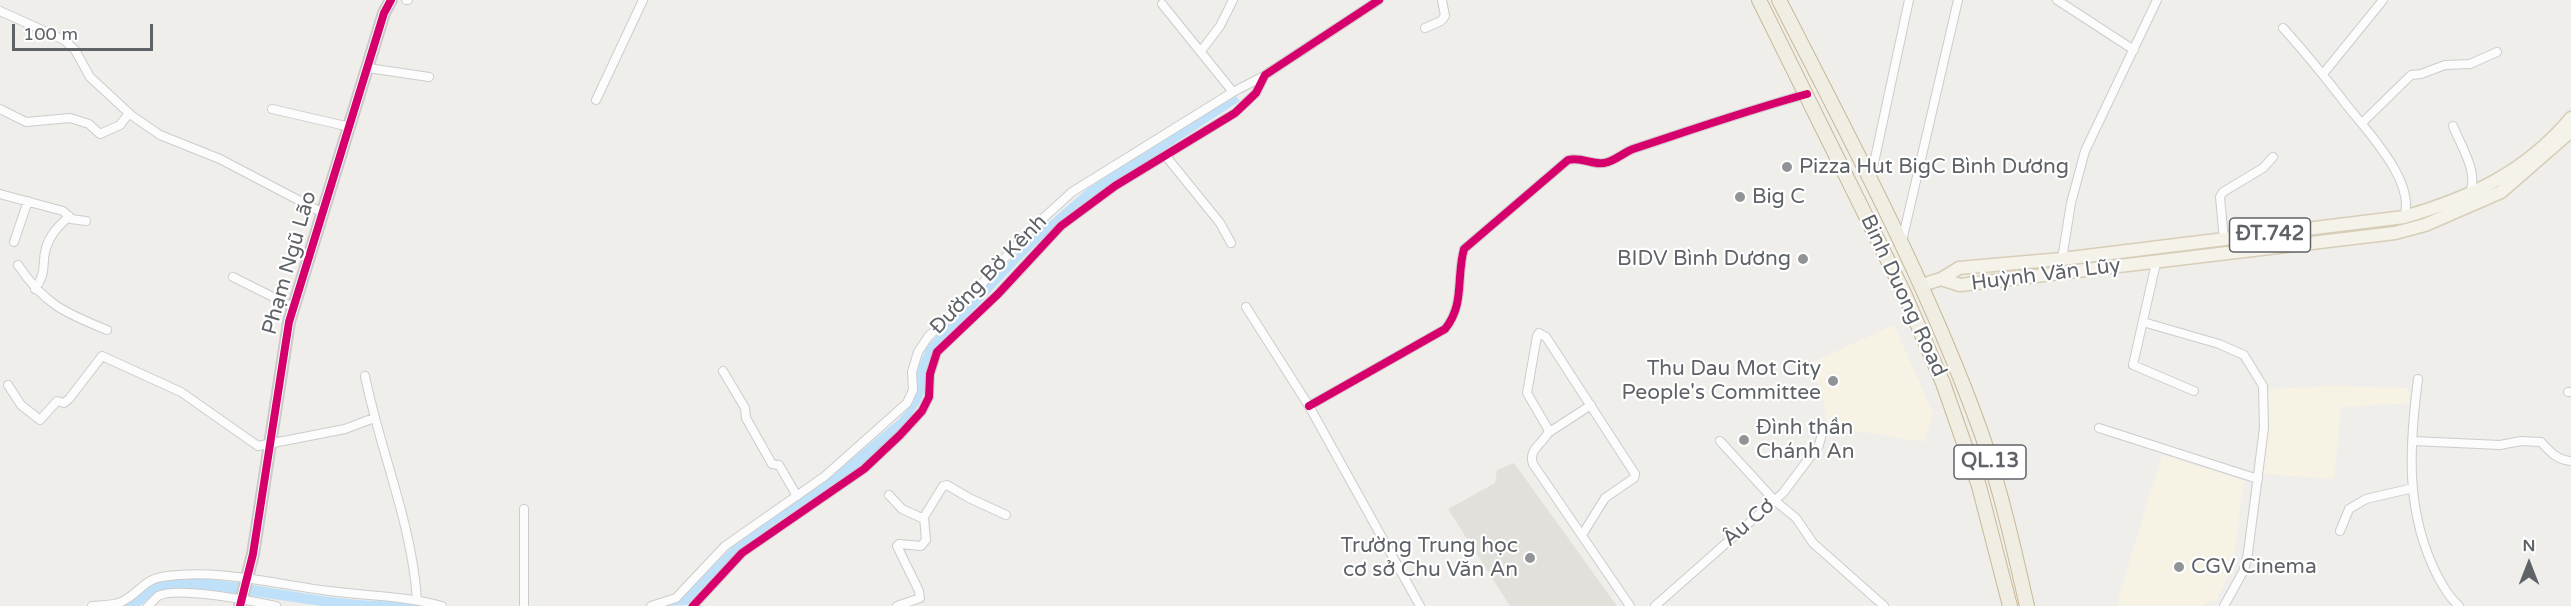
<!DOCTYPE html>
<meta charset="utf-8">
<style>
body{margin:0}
#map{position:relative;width:2571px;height:606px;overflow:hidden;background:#efeeea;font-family:"Varela Round",sans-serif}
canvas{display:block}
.north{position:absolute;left:2499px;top:534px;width:60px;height:60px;-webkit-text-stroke:4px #fff;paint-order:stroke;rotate:0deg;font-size:16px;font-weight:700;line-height:24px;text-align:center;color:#5f6368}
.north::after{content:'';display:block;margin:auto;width:21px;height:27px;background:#5f6368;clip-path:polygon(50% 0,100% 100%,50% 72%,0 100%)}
.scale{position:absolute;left:12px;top:24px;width:141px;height:27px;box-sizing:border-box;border:3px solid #5f6368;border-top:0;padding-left:8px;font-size:18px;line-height:21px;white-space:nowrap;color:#5f6368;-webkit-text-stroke:4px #fff;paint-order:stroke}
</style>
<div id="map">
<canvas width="2571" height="606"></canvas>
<div class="north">N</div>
<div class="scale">100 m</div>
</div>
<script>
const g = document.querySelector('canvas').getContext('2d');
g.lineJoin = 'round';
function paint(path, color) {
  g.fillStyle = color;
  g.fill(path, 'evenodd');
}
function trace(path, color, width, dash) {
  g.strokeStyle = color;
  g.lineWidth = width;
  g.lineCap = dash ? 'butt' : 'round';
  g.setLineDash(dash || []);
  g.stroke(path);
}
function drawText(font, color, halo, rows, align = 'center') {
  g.font = font + ' "Varela Round",sans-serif';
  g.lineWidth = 4.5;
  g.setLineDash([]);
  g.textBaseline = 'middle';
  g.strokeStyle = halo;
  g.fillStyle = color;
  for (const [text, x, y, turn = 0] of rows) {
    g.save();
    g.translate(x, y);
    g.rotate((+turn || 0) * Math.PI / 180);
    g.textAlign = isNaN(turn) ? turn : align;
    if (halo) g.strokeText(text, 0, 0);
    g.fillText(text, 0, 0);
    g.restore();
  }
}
paint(new Path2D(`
 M1894,325L1933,414L1924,442L1827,426L1823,395L1816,379L1804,366Z
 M2335,386L2408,388L2409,403L2341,407L2334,479L2261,474L2269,389Z
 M2162,455L2244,481L2232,567L2215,603L2209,600L2203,606H2116Z`), '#f7f3e4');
paint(new Path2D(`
 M1514,463L1617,606H1510L1448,509L1495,483L1497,470Z`), '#e2e0da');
paint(new Path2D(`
 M1236,96L1240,101L1092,197C1032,240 986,301 934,351C925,369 928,391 919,404C883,462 817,493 764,532C735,553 711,579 687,605L660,606L682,597L738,541L819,486L899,419L914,401L915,374L927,346L1042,228L1087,189L1201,115Z
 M197,578C251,582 304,596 359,600C380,602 402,600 424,606H322L224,592L194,591L154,594L140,606H122C132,601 137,595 145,588C158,577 181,579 197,578Z`), '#bfe0f9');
const street = new Path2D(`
 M406,0H408
 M2057,0L2134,50
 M1162,4L1233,92
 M0,11L64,40L75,50L90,77L131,115L160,135L220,159L323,213
 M1425,28L1441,21L1445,16L1442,0
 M2283,28C2305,52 2325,77 2345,103C2365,129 2417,182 2404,217
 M1201,51L1220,26L1233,0
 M368,68L429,77
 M2323,74L2383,0
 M596,100L643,0
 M0,109L26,122L70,118L89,124L100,134L120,125L129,113
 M272,109L350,127
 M2362,123L2411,75L2421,74L2445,65L2470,64L2497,52
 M2453,126C2460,144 2479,173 2470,192
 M1165,155L1220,223L1231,243
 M1871,177L1909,0
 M0,194L63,211L71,219L86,221
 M2224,240L2220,197L2223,192L2263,168L2273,157
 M1902,241L1958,0
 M14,242L28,201
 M2062,259L2071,203L2085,151L2157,0
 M2156,263L2133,365L2194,391
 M18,265C44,304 65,313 107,330
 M233,277L293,307
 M35,289C48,270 41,265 46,248C50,234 59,226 69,216
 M1246,307L1309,406L1420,606
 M2143,322L2219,344L2244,355L2263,386L2264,428L2248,553L2244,570L2224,606
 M723,371L745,408L746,418L772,464L779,465L797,496
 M365,376C380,451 412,523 417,600
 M2418,379C2409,448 2405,513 2438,577C2445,589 2449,597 2459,606
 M8,385L21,405L40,420L57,401L64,403L69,399L102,356L181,392L258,446L345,429L374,418
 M2568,392H2571
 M1309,406L1445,329C1465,305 1456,277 1464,249L1568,160C1583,156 1593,167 1608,162C1617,159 1625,152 1633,149C1691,130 1748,110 1807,94
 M2099,428L2258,479
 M1548,433L1591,405
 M1720,441L1774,500L1796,518L1813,543L1884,606
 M2413,441L2500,445L2521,441L2541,442C2550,452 2557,460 2571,461
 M889,495L902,509L924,519
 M2340,531L2349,509L2366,499L2413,488
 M1582,535L1605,498L1634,478L1635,474L1546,337L1539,333L1537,336L1527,393L1548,429V433C1542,444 1528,450 1533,464L1630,606
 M92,606C101,605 115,606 123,601C138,594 144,580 161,577C218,568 273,584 329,591C367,596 405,596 442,606
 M148,606C151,603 155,599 158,596C176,586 254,601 276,606
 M524,606V509
 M651,606L676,598L725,546L825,476L907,403L913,390L912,372L918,352L928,337L972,295L1029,231L1072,192L1233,92L1264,76
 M693,606L742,553L864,469L900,435L922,411L929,397L930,374L937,352L998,294L1061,226L1115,186L1235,113L1256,93L1265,75L1379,0
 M897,606L920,598L919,591L897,546L899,544L921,546L926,540L924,517L943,486L947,485L969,498L1006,515
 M1655,606L1783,493L1819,445L1824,426`);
const secondary = new Path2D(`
 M240,606L253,554L289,322L384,13L391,0`);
const primary = new Path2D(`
 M1941,279L1960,285L2395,233L2425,225L2501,192L2571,131
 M1922,285L1941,279L1959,268L2062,259L2404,217C2470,198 2526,172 2571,118`);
const highway = new Path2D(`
 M1759,0L1904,293L1943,383L1979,486L2010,606
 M1779,0C1852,143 1928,284 1982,435C2001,491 2014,549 2027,606`);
trace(street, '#cbcccc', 10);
trace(secondary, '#cacacb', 14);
trace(primary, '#d7ceb8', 15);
trace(highway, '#c8b996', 16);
trace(street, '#fdfcfc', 8);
trace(secondary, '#fdfcfc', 10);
trace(primary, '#f4f2e9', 12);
trace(highway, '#f0ede3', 14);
trace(new Path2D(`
 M1309,406L1445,329C1465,305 1456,277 1464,249L1568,160C1583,156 1593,167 1608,162C1617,159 1625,152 1633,149C1691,130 1748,110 1807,94
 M240,606L253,554L289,322L384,13L391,0
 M693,606L742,553L864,469L900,435L922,411L929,397L930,374L937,352L998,294L1061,226L1115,186L1235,113L1256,93L1265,75L1379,0`), '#d6006c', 8);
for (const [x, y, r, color] of [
 [1787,167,6,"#919496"],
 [1740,197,6,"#919496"],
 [1803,259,6,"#919496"],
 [1833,381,6,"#919496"],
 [1744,440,6,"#919496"],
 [1530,558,6,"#919496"],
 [2179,567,6,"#919496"]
]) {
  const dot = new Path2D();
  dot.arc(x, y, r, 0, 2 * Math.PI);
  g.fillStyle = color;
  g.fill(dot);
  trace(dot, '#fff', 2);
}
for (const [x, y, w] of [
 [2270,235,81],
 [1990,462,72]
]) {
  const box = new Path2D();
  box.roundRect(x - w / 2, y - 17, w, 34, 4.5);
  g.fillStyle = '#fff';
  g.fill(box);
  trace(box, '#5f6368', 1.5);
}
drawText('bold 20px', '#5f6368', null, [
 ["ĐT.742",2270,235],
 ["QL.13",1990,462]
]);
drawText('21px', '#5f6368', '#fff', [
 ["Pizza Hut BigC Bình Dương",1799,167],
 ["Big C",1752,197],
 ["BIDV Bình Dương",1791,259,"right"],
 ["Thu Dau Mot City",1821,369,"right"],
 ["People's Committee",1821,393,"right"],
 ["Đình thần",1756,428],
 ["Chánh An",1756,452],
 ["Trường Trung học",1518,546,"right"],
 ["cơ sở Chu Văn An",1518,570,"right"],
 ["CGV Cinema",2191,567]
], 'left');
drawText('21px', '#5f6368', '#fff', [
 ["Phạm Ngũ Lão",290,263,-74],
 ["Đường Bờ Kênh",989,275,-46],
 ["Huỳnh Văn Lũy",2046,275,-7],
 ["Binh Duong Road",1903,296,65],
 ["Âu Cơ",1749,523,-41]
]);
</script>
